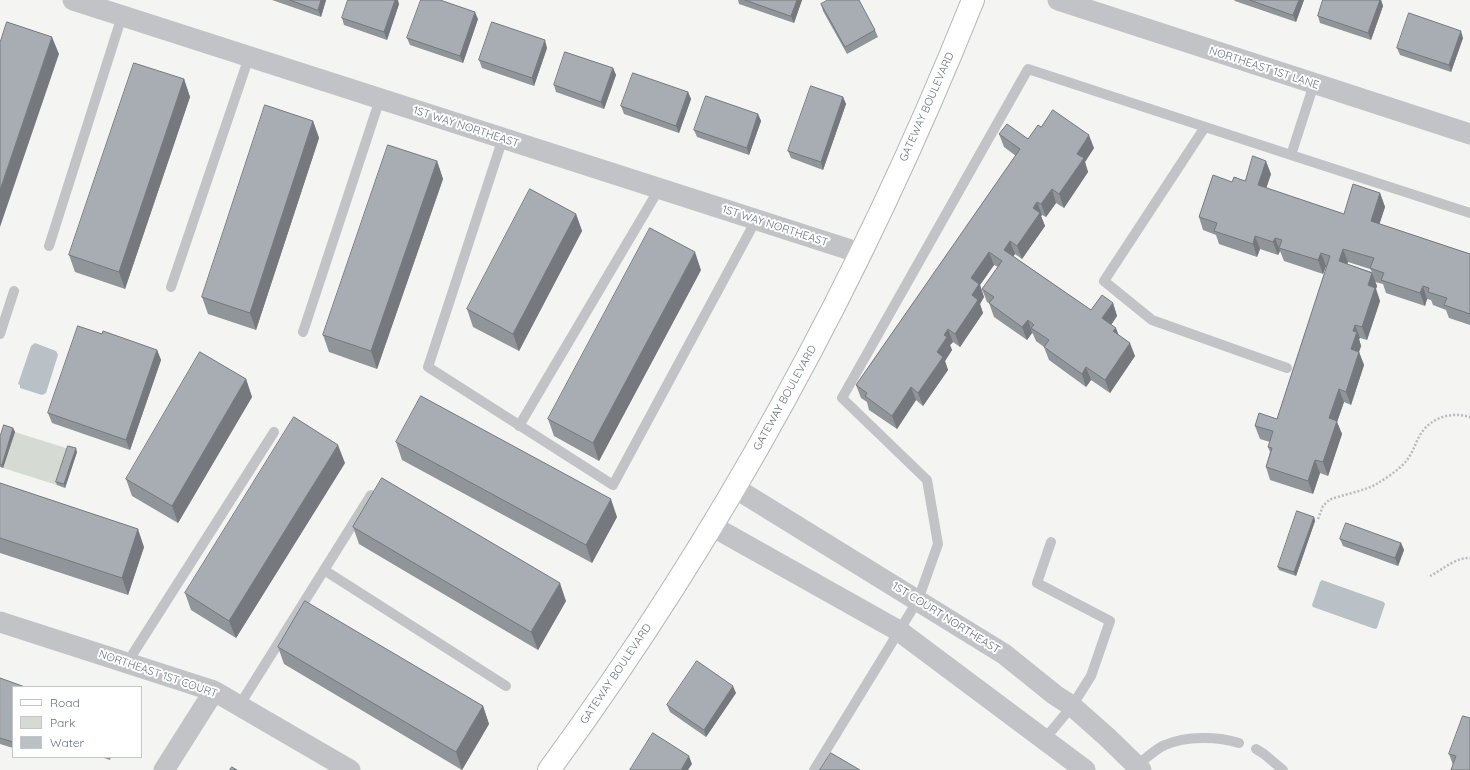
<!DOCTYPE html>
<style>
body{margin:0}
#map{position:relative;width:1470px;height:770px;overflow:hidden;background:#f4f5f2;font-family:Quicksand,sans-serif}
canvas{display:block}
.legend{position:absolute;left:12px;top:686px;width:130px;height:72px;box-sizing:border-box;background:#fff;border:1px solid #c2c7cc;margin:0;padding:5px 7px;list-style:none;font-size:12px;color:#677280}
.legend li{display:flex;align-items:center;gap:8px;height:20px}
.legend b{width:20px;border:1px solid #c2c7cc}
</style>
<div id="map">
<canvas width="1470" height="770"></canvas>
<ul class="legend">
<li><b style="height:5px;background:#fff"></b>Road</li>
<li><b style="height:11px;background:#d5dbd3"></b>Park</li>
<li><b style="height:11px;background:#b9c1c6"></b>Water</li>
</ul>
</div>
<script>
const g = document.querySelector('canvas').getContext('2d');
g.lineJoin = 'round';
function paint(path, color) {
  g.fillStyle = color;
  g.fill(path, 'evenodd');
}
function trace(path, color, width, dash) {
  g.strokeStyle = color;
  g.lineWidth = width;
  g.lineCap = dash ? 'butt' : 'round';
  g.setLineDash(dash || []);
  g.stroke(path);
}
function drawText(font, color, halo, rows, align = 'center') {
  g.font = font + ' Quicksand,sans-serif';
  g.lineWidth = 4;
  g.setLineDash([]);
  g.textBaseline = 'middle';
  g.strokeStyle = halo;
  g.fillStyle = color;
  for (const [text, x, y, turn = 0] of rows) {
    g.save();
    g.translate(x, y);
    g.rotate((+turn || 0) * Math.PI / 180);
    g.textAlign = isNaN(turn) ? turn : align;
    if (halo) g.strokeText(text, 0, 0);
    g.fillText(text, 0, 0);
    g.restore();
  }
}
paint(new Path2D(`
 M15,432L69,449L57,485L3,468Z`), '#d5dbd3');
paint(new Path2D(`
 M35,343L56,351L58,355L46,393L42,395L20,388V385L18,384L31,346Z
 M1322,580L1384,602L1385,604L1377,628L1375,629L1313,607L1312,605L1320,582Z`), '#b9c1c6');
const secondary = new Path2D(`
 M549,770C723,533 864,272 973,0`);
trace(secondary, '#b3b7bb', 24);
trace(new Path2D(`
 M1318,519L1323,506L1329,500C1344,494 1366,491 1378,483C1388,477 1400,469 1407,460C1413,452 1415,444 1420,435C1430,418 1451,411 1470,417
 M1430,576C1442,570 1456,557 1470,558`), '#b8babd', 2.5, [2, 2]);
trace(new Path2D(`
 M1314,84L1291,155L1470,213
 M1205,127L1104,281L1152,320L1287,368
 M503,138L428,367L613,485L756,220
 M49,246L122,16
 M171,287L249,57
 M303,332L380,99
 M0,334L14,291
 M519,426L659,189
 M324,570L506,686
 M127,663L274,432
 M239,706L371,495
 M1044,740L1072,706L1091,676L1110,621L1037,583L1051,542
 M1256,749L1264,754L1283,770
 M1137,765C1146,759 1155,749 1165,745C1186,736 1217,736 1239,743
 M814,770L918,600L938,544L927,480L842,398L1028,69L1291,155`), '#c1c3c7', 10);
trace(new Path2D(`
 M73,0L860,253
 M1058,0L1470,134
 M735,488L1004,654L1055,695L1072,706L1107,737L1141,770
 M712,526L899,631L1085,770
 M0,622L214,691L350,770
 M164,770L214,691`), '#c1c3c7', 21);
trace(secondary, '#fff', 22);
paint(new Path2D(`
 M272,0H326L321,17Z
 M738,0H802L794,23L739,4Z
 M1234,0H1304L1296,22L1235,1Z
 M1323,0H1381L1383,6L1371,40L1320,23L1318,16Z
 M399,4L387,40L344,25L342,18Z
 M821,4L875,30L878,37L847,54L823,11Z
 M478,19L463,63L410,45L407,38Z
 M1463,38L1451,72L1400,55L1397,48Z
 M547,48L534,86L482,68L479,60Z
 M613,68L616,75L604,109L556,92L554,85Z
 M184,79L190,97L125,289L75,272L69,255Z
 M688,92L691,99L679,133L624,114L621,106Z
 M843,97L846,104L823,170L791,158L788,151Z
 M758,114L761,121L749,155L697,137L694,130Z
 M313,121L319,138L256,330L208,314L202,297Z
 M1041,127L1094,148L1085,162L1088,172L1064,208L1056,203L1046,217L1042,215L1041,216L1045,226L1022,259L1015,254L1013,256L1091,310L1113,303L1117,316L1111,325L1118,335L1135,356L1110,393L1091,380L1086,387L1049,360L1044,347L1036,341L1033,334L1032,333L1027,340L994,317L989,303L987,302L982,289L998,267L994,265L980,285L984,297L980,304L983,313L960,347L953,342L950,345L952,350L945,361L948,370L923,406L916,400L897,429L869,410L867,402L861,398L856,385L1016,156L1004,147L999,134L1028,139Z
 M437,161L443,179L377,369L329,352L323,335Z
 M1271,174L1266,188L1344,214L1380,193L1385,207L1379,224L1470,254V325L1449,318L1446,310L1433,305L1431,300L1427,299L1425,306L1386,293L1383,284L1375,282L1377,286L1376,289L1380,301L1367,340L1360,338L1359,339L1361,346L1359,352L1364,365L1351,405L1344,402L1337,422L1342,434L1328,476L1320,473L1313,494L1270,480L1266,467L1270,452L1268,447L1270,442L1260,439L1255,426L1277,419L1327,266H1326L1323,274L1284,261L1280,251L1278,255L1260,249L1257,257L1219,244L1216,235L1203,230L1199,217L1232,182L1245,181ZM1348,262L1370,269L1372,272L1347,264Z
 M576,214L582,231L519,351L473,327L467,309Z
 M701,270L599,461L554,436L548,419Z
 M157,350L161,360L130,450L52,423L48,413Z
 M246,379L252,397L178,523L132,496L126,479Z
 M13,428L15,432L3,468L0,467V437Z
 M396,442L617,517L592,563L402,460Z
 M77,452L65,488L57,485L56,482Z
 M345,463L236,638L191,610L185,593Z
 M0,483L144,547L128,595L0,553Z
 M1314,517L1315,521L1296,576L1279,570L1278,567Z
 M353,527L566,601L538,650L359,544Z
 M1340,539L1401,543L1404,550L1398,566L1343,546Z
 M278,647L483,706L489,724L462,770L284,664Z
 M0,678L13,687V748L0,744Z
 M736,693L706,737L670,712L667,705Z
 M1470,718L1453,765L1449,754Z
 M101,757H111L110,760Z`), '#90959a');
paint(new Path2D(`
 M321,0H326L321,17L318,10Z
 M395,0H398L399,4L387,40L384,32Z
 M797,0H802L794,23L791,16Z
 M1299,0H1304L1296,22L1293,15Z
 M1380,0H1381L1383,6L1371,40L1368,33Z
 M475,12L478,19L463,63L460,56Z
 M1461,31L1463,38L1451,72L1449,65Z
 M52,37L59,54L0,227V190Z
 M545,40L547,48L534,86L532,78Z
 M613,68L616,75L604,109L601,102Z
 M184,79L190,97L125,289L119,272Z
 M688,92L691,99L679,133L676,126Z
 M843,97L846,104L823,170L821,162Z
 M758,114L761,121L749,155L747,148Z
 M313,121L319,138L256,330L250,313Z
 M1089,135L1094,148L1085,162L1088,172L1064,208L1059,194L1077,154Z
 M437,161L443,179L377,369L371,351Z
 M1266,161L1271,174L1263,198L1258,185Z
 M1052,189L1056,203L1046,217L1041,204Z
 M1380,193L1385,207L1376,235L1371,221Z
 M1037,202L1042,215L1041,216L1045,226L1022,259L1017,246L1033,208Z
 M576,214L582,231L519,351L513,334Z
 M1255,236L1260,249L1257,257L1253,244Z
 M1275,238L1280,251L1278,255L1273,242Z
 M1010,241L1015,254L1009,263L1004,250Z
 M1343,249L1348,262L1344,275L1339,261Z
 M695,252L701,270L599,461L593,443Z
 M989,252L994,265L980,285L984,297L980,304L983,313L960,347L955,334L972,295L971,278Z
 M1321,253L1326,266L1323,274L1318,260Z
 M1372,273L1377,286L1376,289L1380,301L1367,340L1362,327L1368,285Z
 M1423,286L1427,299L1425,306L1420,293Z
 M1113,303L1117,316L1107,331L1102,318Z
 M1028,320L1032,333L1027,340L1022,327Z
 M1355,325L1360,338L1359,339L1361,346L1359,352L1364,365L1351,405L1346,392L1353,331Z
 M1116,328L1121,341L1113,331Z
 M948,329L953,342L950,345L952,350L945,361L948,370L923,406L918,393L944,335Z
 M1130,343L1135,356L1110,393L1105,380Z
 M157,350L161,360L130,450L126,440Z
 M1086,367L1091,380L1086,387L1082,374Z
 M246,379L252,397L178,523L172,506Z
 M911,387L916,400L897,429L892,416Z
 M1339,389L1344,402L1337,422L1342,434L1328,476L1323,462L1329,418Z
 M13,428L15,432L3,468L2,465Z
 M338,445L345,463L236,638L229,621Z
 M76,448L77,452L65,488L64,484Z
 M1315,460L1320,473L1313,494L1308,481Z
 M611,499L617,517L592,563L586,545Z
 M1314,517L1315,521L1296,576L1294,572Z
 M138,529L144,547L128,595L122,578Z
 M1401,543L1404,550L1398,566L1395,558Z
 M560,583L566,601L538,650L531,632Z
 M733,686L736,693L706,737L704,730Z
 M483,706L489,724L462,770L456,752Z
 M689,756L692,764L688,770H681Z`), '#75797d');
const building = new Path2D(`
 M290,0H321L318,10Z
 M348,0H395L384,32L342,18Z
 M421,0H440L475,12L460,56L407,38Z
 M745,0H797L791,16Z
 M828,0H859L875,30L845,47L821,4Z
 M1250,0H1299L1293,15Z
 M1323,0H1380L1368,33L1318,16Z
 M1409,13L1461,31L1449,65L1397,48Z
 M7,22L52,37L0,190V43Z
 M492,22L545,40L532,78L479,60Z
 M565,52L613,68L601,102L554,85Z
 M134,63L184,79L119,272L69,255Z
 M633,73L688,92L676,126L621,106Z
 M811,86L843,97L821,162L788,151Z
 M706,96L758,114L747,148L694,130Z
 M265,105L313,121L250,313L202,297Z
 M1053,110L1089,135L1077,154L1084,158L1059,194L1052,189L1041,204L1037,202L1033,208L1040,213L1017,246L1010,241L1004,250L1091,310L1102,295L1113,303L1102,318L1116,328L1113,331L1130,343L1105,380L1086,367L1082,374L1044,347L1049,340L1031,328L1034,325L1028,320L1022,327L989,303L994,297L982,289L1002,261L989,252L971,278L979,284L972,295L978,300L955,334L948,329L944,335L947,337L937,352L943,357L918,393L911,387L892,416L865,396L867,393L856,385L1020,149L999,134L1007,124L1028,139L1038,125L1041,127Z
 M388,145L437,161L371,351L323,335Z
 M1253,156L1266,161L1258,185L1344,214L1353,184L1380,193L1371,221L1470,254V314L1444,305L1447,298L1428,292L1429,288L1423,286L1420,293L1381,280L1384,273L1370,268L1374,258L1343,249L1339,261L1372,273L1368,285L1375,288L1362,327L1355,325L1353,331L1357,332L1351,349L1359,352L1346,392L1339,389L1329,418L1337,421L1323,462L1315,460L1308,481L1266,467L1272,448L1268,447L1273,431L1255,426L1259,413L1277,419L1330,256L1321,253L1318,260L1279,248L1282,240L1275,238L1273,242L1255,236L1253,244L1214,231L1217,223L1199,217L1213,175L1232,182L1234,177L1245,181Z
 M530,189L576,214L513,334L467,309Z
 M650,228L695,252L593,443L548,419Z
 M78,326L102,334L103,331L157,350L126,440L48,413Z
 M200,352L246,379L172,506L126,479Z
 M421,396L611,499L586,545L396,442Z
 M294,417L338,445L229,621L185,593Z
 M4,425L13,428L2,465L0,464V437Z
 M68,446L76,448L64,484L56,482Z
 M382,478L560,583L531,632L353,527Z
 M0,483L138,529L122,578L0,538Z
 M1297,511L1314,517L1294,572L1278,567Z
 M1346,523L1401,543L1395,558L1340,539Z
 M305,601L483,706L456,752L278,647Z
 M697,661L733,686L704,730L667,705Z
 M0,678L25,687H13V742L0,738Z
 M1463,716L1470,718V770H1451L1456,756L1449,754Z
 M653,733L689,756L681,770H630Z
 M831,753L860,770H820Z
 M232,767L237,770H230Z`);
paint(building, '#a7adb3');
trace(building, '#75797d', 1);
drawText('11px', '#677280', '#fff', [
 ["NORTHEAST 1ST LANE",1264,68,18],
 ["GATEWAY BOULEVARD",927,107,-66],
 ["1ST WAY NORTHEAST",466,127,18],
 ["1ST WAY NORTHEAST",775,226,18],
 ["GATEWAY BOULEVARD",785,398,-61],
 ["1ST COURT NORTHEAST",946,618,32],
 ["NORTHEAST 1ST COURT",158,674,19],
 ["GATEWAY BOULEVARD",616,674,-56]
]);
</script>
